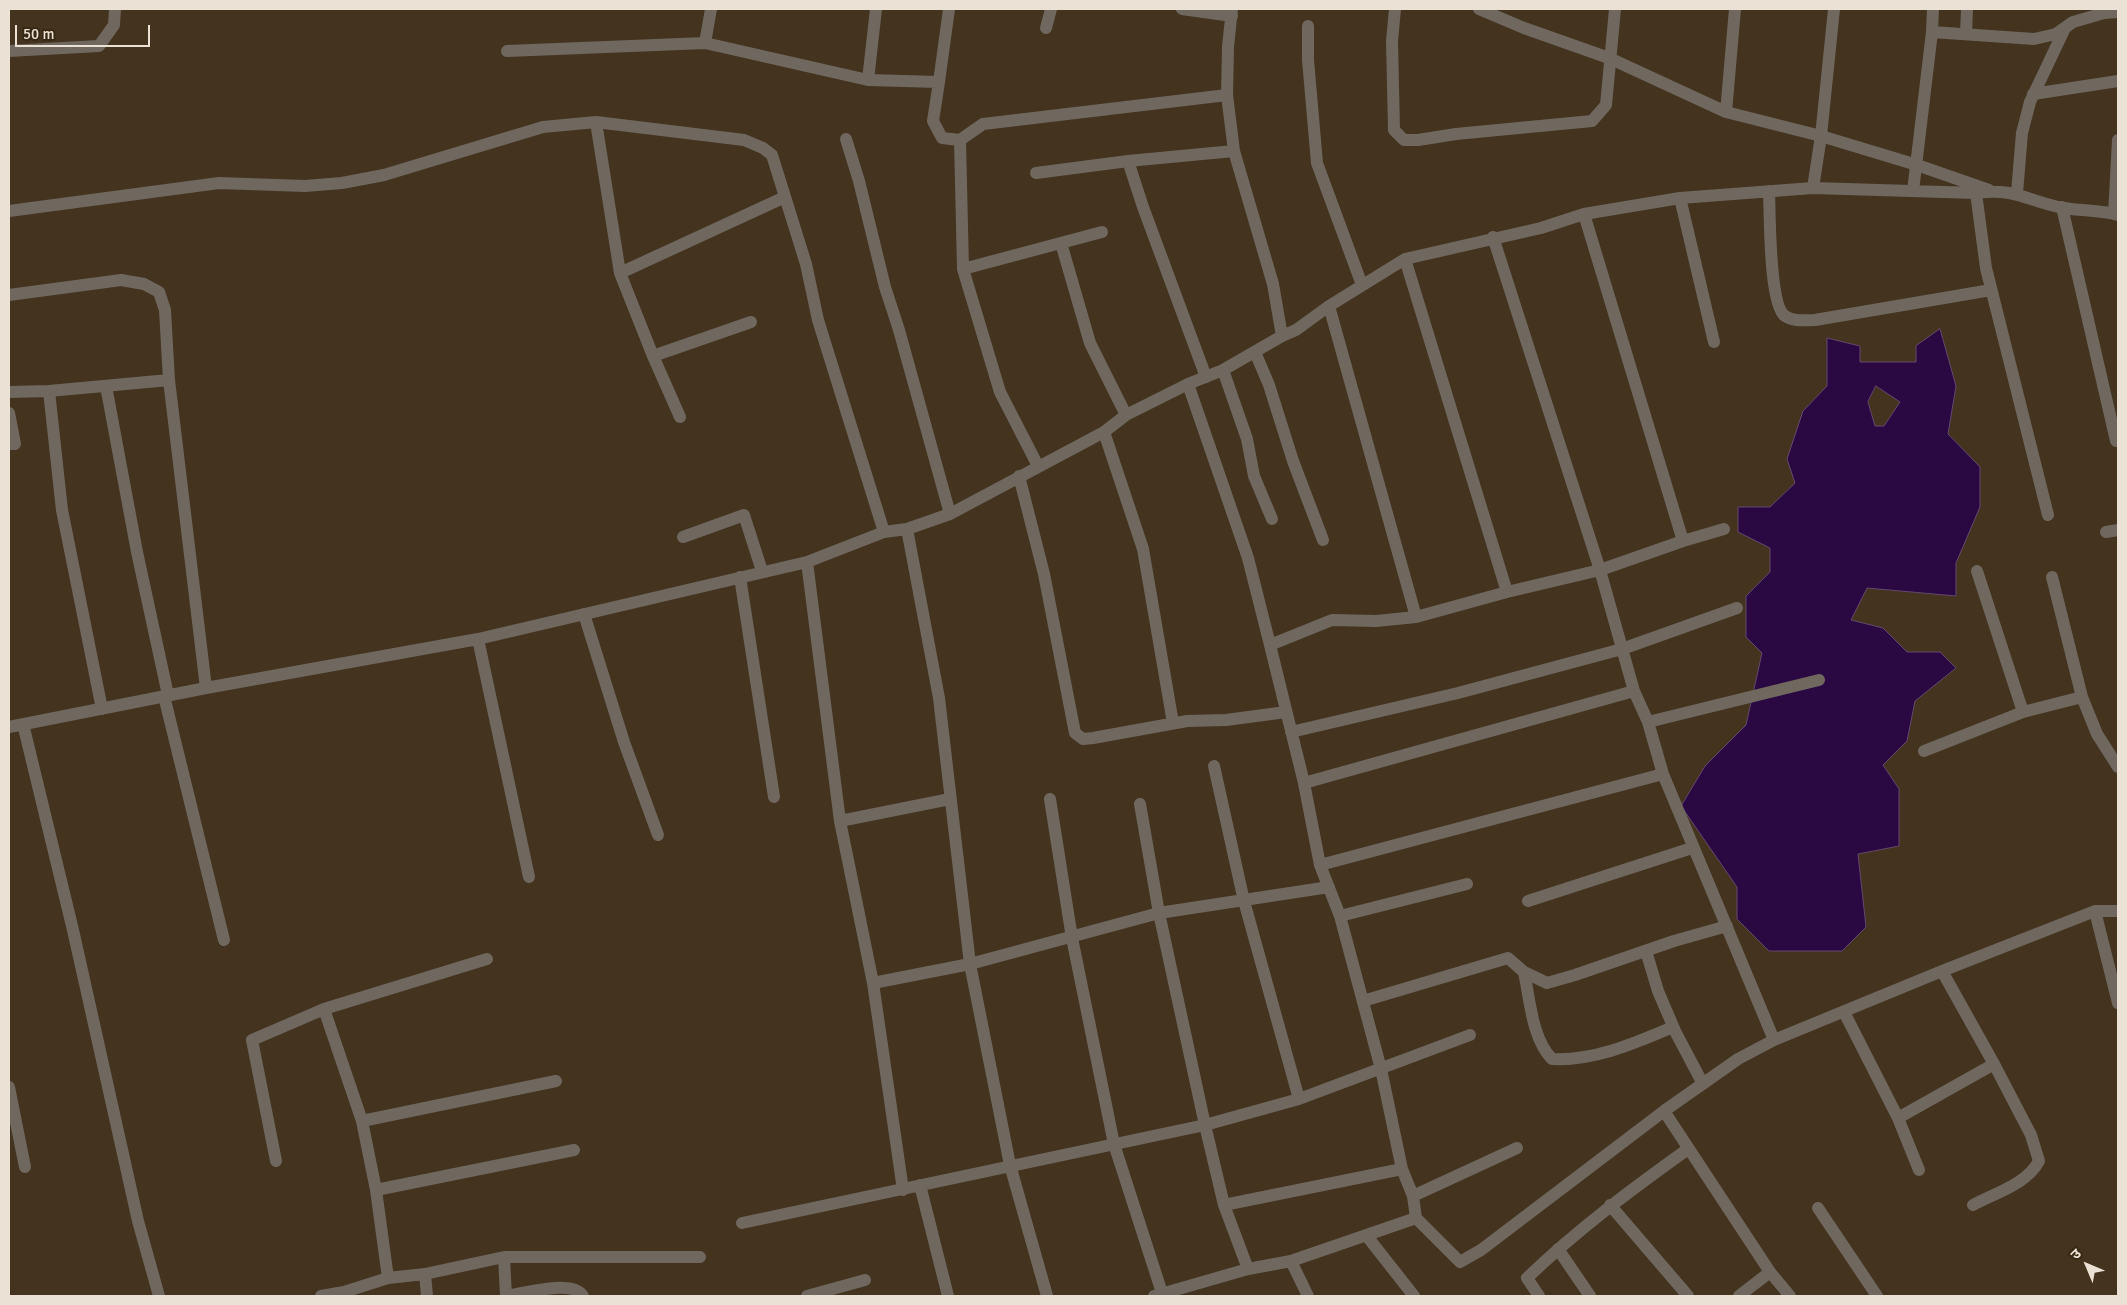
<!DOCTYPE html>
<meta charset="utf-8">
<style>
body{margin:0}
#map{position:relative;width:2127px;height:1305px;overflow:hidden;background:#43331f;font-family:Signika,"Noto Sans Devanagari",sans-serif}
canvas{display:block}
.frame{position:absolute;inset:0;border:10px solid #ebe1d5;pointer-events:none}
.north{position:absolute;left:2062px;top:1240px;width:50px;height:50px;-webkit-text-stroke:4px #382915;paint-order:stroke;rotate:315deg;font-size:14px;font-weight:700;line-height:20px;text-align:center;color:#ebe1d5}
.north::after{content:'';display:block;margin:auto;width:18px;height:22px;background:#ebe1d5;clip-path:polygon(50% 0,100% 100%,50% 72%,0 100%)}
.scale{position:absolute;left:15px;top:25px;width:135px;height:22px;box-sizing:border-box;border:2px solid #ebe1d5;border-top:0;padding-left:6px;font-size:15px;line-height:18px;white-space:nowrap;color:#ebe1d5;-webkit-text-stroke:4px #382915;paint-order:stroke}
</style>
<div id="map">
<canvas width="2127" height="1305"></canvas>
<div class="frame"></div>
<div class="north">उ</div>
<div class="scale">50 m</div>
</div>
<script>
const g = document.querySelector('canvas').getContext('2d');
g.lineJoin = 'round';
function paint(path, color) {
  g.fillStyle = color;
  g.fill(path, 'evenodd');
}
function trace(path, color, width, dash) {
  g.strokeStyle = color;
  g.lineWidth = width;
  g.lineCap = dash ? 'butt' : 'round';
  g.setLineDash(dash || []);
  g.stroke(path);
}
const water = new Path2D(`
 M1940,329L1956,386L1948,434L1980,467V507L1956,563V596L1867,588L1851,620L1883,628L1907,652H1940L1956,668L1915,701L1907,741L1883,765L1899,789V846L1858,854L1866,927L1842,951H1769L1737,919V887L1681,806L1705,766L1746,725L1762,653L1746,637V596L1770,572V548L1738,532V507H1770L1795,483L1787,459L1803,411L1827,386V338L1860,346V362H1916V346ZM1876,386L1900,402L1884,426H1875L1868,402Z`);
paint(water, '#2a0842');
trace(water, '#64496e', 1);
trace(new Path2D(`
 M1182,9L1232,16
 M1232,9L1228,47L1227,95L1234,151L1273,284L1282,336
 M1395,9L1392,41L1394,130L1404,140H1418L1456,134L1592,121L1606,105L1615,9
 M1479,9L1524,28L1609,58L1726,112L1821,136L1917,165L1989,190
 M1308,26V60L1317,163L1362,285
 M1046,28L1051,9
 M1932,32L2034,39L2056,34L2073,22L2104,13L2118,12
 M1966,34L1967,9
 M705,43L711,9
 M9,51L99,46L114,25L115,9
 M507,51L705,43L868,80L939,82L949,9
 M868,80L876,9
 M939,82L933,121L942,138L960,140L983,124L1227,95
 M2033,94L2118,81
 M1726,112L1735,9
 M596,122L620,273L653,356L751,322
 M846,139L859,181L885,287L899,330L950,514
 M960,140L963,269L1000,392L1038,466
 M1128,161L1143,207L1206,377
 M1036,173L1128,161L1234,151
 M1813,188L1821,136L1834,9
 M1769,191C1770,213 1769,305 1785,316C1794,322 1805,320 1815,320L1991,290
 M1913,191L1932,32L1933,9
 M1976,193L1986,268L2048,515
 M2017,193L2022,133L2030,102L2065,28
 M1680,198L1714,342
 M2062,207L2116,441
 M9,211L219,183L305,186L342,183L384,175L543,127L596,122L744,140L763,148L772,155L806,264L818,320L884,532
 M1584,214L1683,541
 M2114,214L2118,140
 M1493,237L1600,570L1634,691L1648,722L1663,774L1774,1040
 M1061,243L1090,343L1126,415
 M1405,259L1507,592
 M963,269L1102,232
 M620,273L785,197
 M9,295L121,280L144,284L159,292L165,310L169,380L206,688
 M1329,306L1416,617
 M1255,352L1269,385L1293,461L1323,540
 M653,356L680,417
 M1223,370L1247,439L1254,476L1272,519
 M1188,384L1248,558L1270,645
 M106,386L137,552L168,695
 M49,391L62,510L102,709
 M9,392L49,391L169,380
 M9,413L15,444H9
 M1104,432L1143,549L1173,723
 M1019,476L1044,574L1075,733L1083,739L1093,738L1187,721L1226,720L1286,712
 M907,529L939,698L970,964L1010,1165L1047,1296
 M2106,532L2118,530
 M683,537L744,515L762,571
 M807,562L840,821L873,983L903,1190
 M1977,571L2023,712
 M740,577L774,797
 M2052,577L2082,697
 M584,614L624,742L658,835
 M478,639L529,877
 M164,696L224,940
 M1648,722L1819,680
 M23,724L73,930L138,1221L159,1296
 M9,727L206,688L478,639L807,562L884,532L907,529L950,514L1104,432L1126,415L1188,384L1223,370L1282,336L1296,330L1329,306L1405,259L1541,228L1584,214L1680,198L1813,188L1976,193C2015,187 2029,202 2064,208C2081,211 2101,210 2118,215
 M1291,732L1458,693L1622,649L1737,608
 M1924,751L2023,712L2082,697L2097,734L2118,767
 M1214,766L1244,901L1299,1099
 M1304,783L1634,691
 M1050,799L1072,938L1114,1144L1163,1296
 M1140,804L1159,913L1205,1125L1224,1205L1248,1269
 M840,821L950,799
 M1320,865L1663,774
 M1528,901L1692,848
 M2095,911L2118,1003
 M1340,916L1467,884
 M1646,951L1658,991L1676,1033L1703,1084
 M1524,972C1530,1000 1532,1039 1552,1059C1595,1061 1635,1043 1673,1027
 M873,983L970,964L1159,913L1329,887
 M1363,1001L1508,958L1524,972L1547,983L1575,975L1674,941L1727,926
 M324,1009L362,1121L376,1190L388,1278L425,1274L504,1257L506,1296
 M1844,1012L1898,1118
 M9,1087L25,1167
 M1664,1111L1770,1272L1790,1296
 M362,1121L556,1081
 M276,1161L252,1040L324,1009L487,959
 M1919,1170L1898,1118L1994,1064L1942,971
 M920,1185L948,1296
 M376,1190L574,1150
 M1413,1196L1517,1148
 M1224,1205L1402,1169
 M1610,1205L1688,1296
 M1973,1205C1995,1193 2027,1184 2039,1161L2031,1135L1994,1064
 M1818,1208L1877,1296
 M1416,1218L1460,1262L1481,1250L1664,1111L1738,1059L1774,1040L1942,971L2095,911H2118
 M742,1223L1205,1125L1299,1099L1470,1035
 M1366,1235L1414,1296
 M1558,1249L1590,1296
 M504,1257H700
 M1291,1261L1308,1296
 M425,1274L427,1296
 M321,1296L344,1292L388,1278
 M507,1296C524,1293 573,1279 583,1296
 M807,1296L865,1280
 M1154,1296L1248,1269L1291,1261L1416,1218L1413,1196L1402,1169L1381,1069L1340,916L1320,865L1304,783L1270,645L1332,620L1376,621L1416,617L1507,592L1600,570L1683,541L1724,529
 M1539,1296L1527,1278C1577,1230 1632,1189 1688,1149
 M1739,1296L1770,1272`), '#70685f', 12);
</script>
